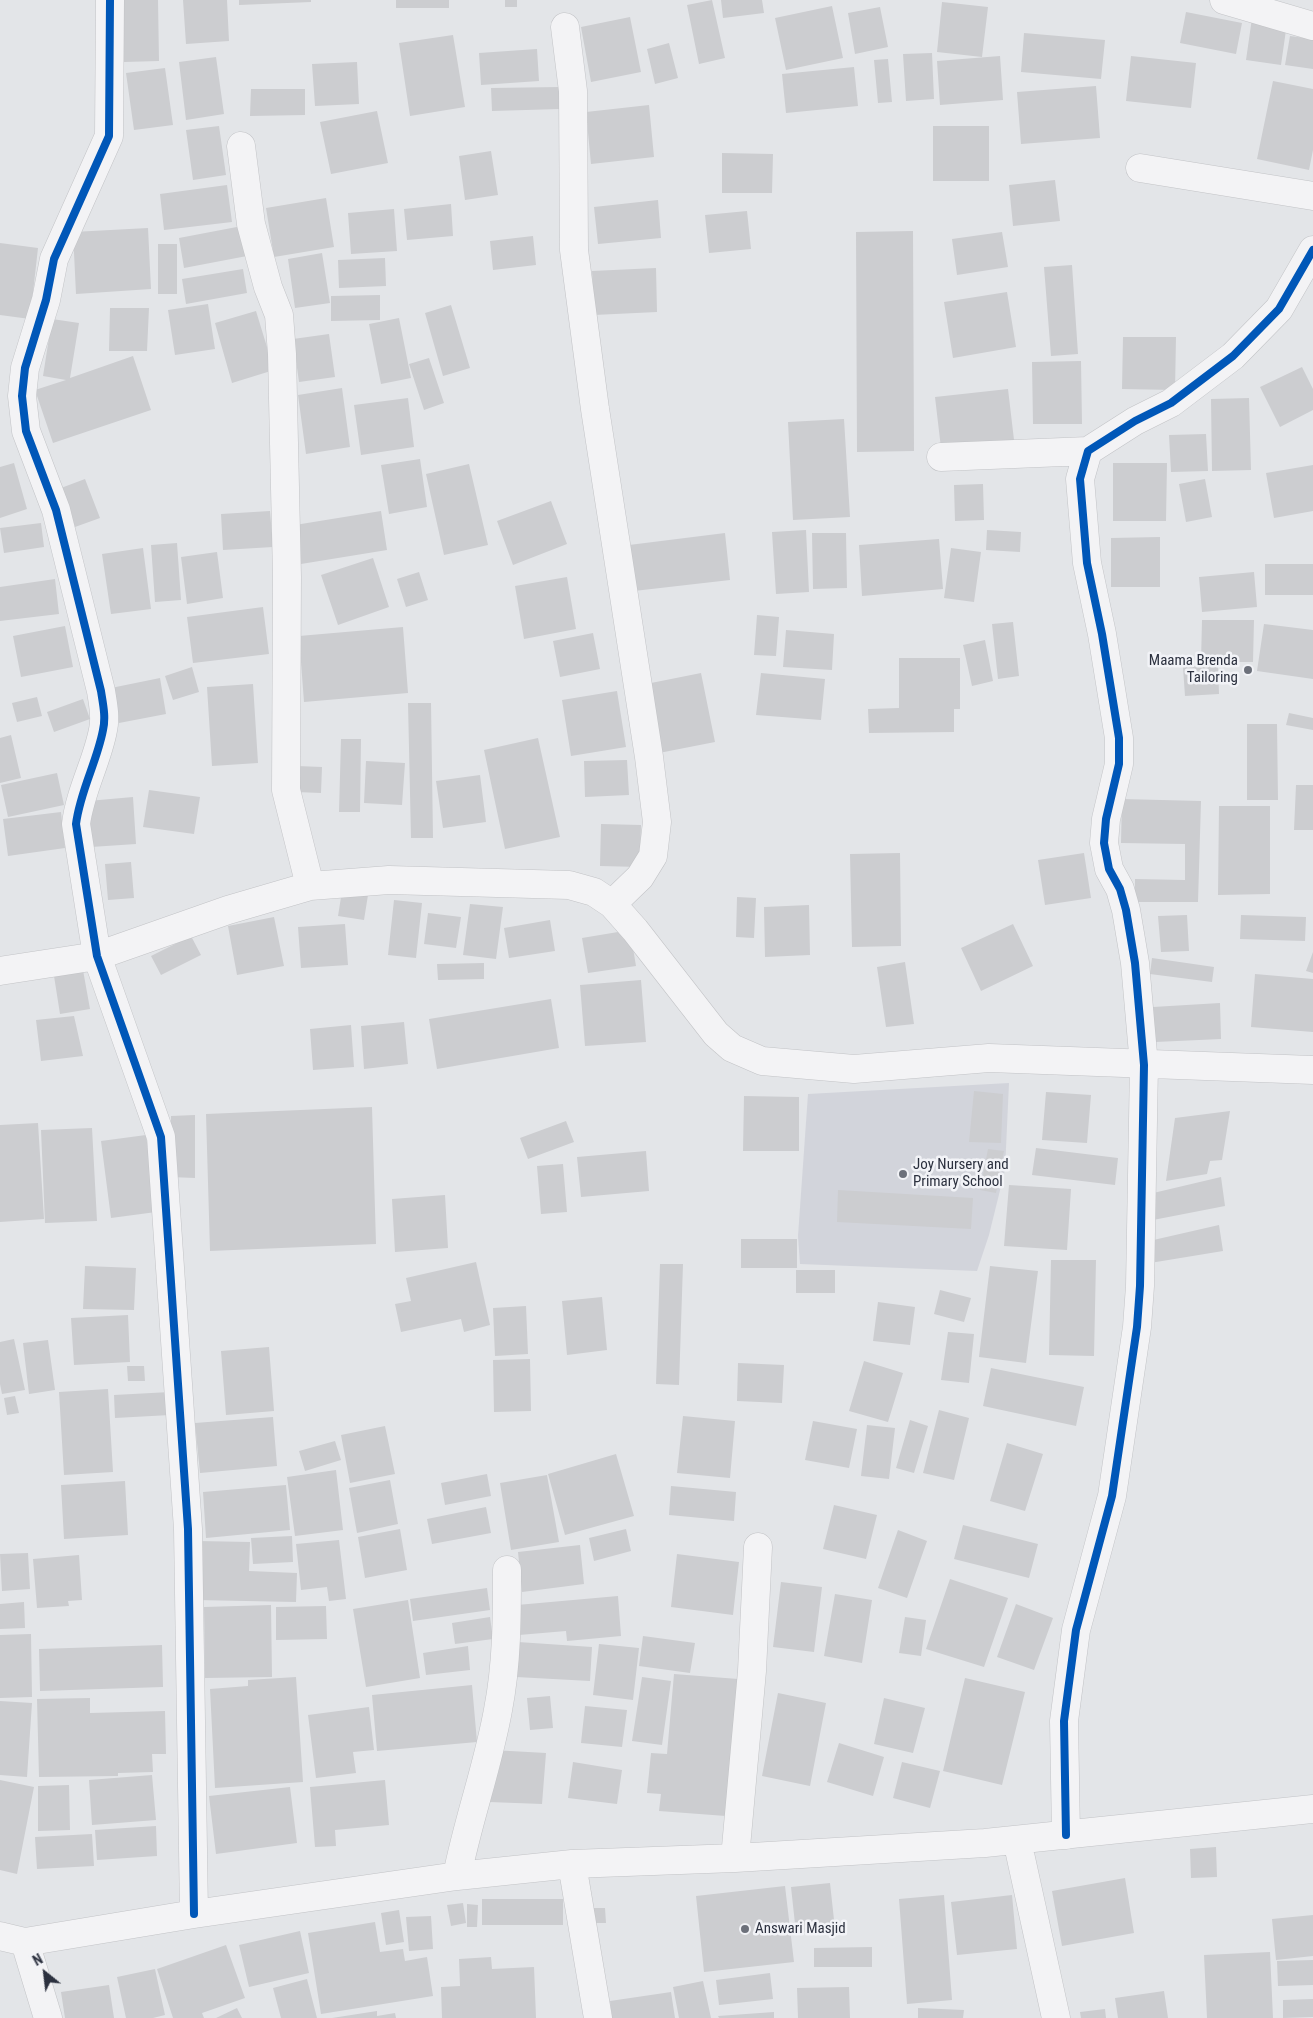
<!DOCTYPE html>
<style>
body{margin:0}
#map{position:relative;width:1313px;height:2018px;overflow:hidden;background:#e3e5e8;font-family:"Roboto Condensed",sans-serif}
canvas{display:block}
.north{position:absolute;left:20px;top:1948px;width:50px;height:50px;-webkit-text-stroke:4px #f2f3f7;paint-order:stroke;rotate:331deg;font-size:14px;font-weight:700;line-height:20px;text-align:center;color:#2c313f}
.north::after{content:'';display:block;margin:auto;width:18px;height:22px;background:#2c313f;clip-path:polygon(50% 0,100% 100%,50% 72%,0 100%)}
</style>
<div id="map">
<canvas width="1313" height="2018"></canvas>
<div class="north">N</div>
</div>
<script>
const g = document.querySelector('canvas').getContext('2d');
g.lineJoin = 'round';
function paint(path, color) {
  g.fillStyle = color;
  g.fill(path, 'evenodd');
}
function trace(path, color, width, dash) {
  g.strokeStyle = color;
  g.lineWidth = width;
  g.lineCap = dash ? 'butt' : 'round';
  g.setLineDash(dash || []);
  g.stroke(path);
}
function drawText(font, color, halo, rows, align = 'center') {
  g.font = font + ' "Roboto Condensed",sans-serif';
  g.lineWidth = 5;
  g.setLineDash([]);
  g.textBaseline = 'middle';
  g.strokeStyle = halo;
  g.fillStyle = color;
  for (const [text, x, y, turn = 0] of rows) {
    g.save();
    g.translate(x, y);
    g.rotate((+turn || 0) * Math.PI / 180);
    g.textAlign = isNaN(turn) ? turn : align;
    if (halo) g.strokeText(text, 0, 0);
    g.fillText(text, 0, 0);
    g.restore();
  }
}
paint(new Path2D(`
 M1009,1083L1005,1170L989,1235L977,1271L800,1264L798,1236L808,1094Z`), '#d2d4db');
paint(new Path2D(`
 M124,0H158L159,61L124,62Z
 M183,0H227L229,41L186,44Z
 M239,0H311V2L239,5Z
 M396,0H449V8H396Z
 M505,0H517V7H505Z
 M712,0L725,58L699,64L687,5Z
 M721,0H762L764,13L723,18Z
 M942,2L988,7L982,57L937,52Z
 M832,6L843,58L786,70L775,18Z
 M880,7L888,47L855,54L848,13Z
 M1186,12L1242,23L1236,54L1180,43Z
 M630,17L641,72L591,82L581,27Z
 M1252,18L1287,23L1281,65L1246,60Z
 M1024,33L1105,40L1101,79L1021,72Z
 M453,35L465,107L410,116L399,43Z
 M1290,36L1313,39V69L1285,65Z
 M669,43L678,78L655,84L647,49Z
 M537,49L539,81L481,85L479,53Z
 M932,53L934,99L906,101L903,54Z
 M1000,56L1003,100L940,105L937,61Z
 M1131,56L1196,63L1191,108L1126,101Z
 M216,57L224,114L186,120L179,62Z
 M888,59L892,102L878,103L874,60Z
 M357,62L359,104L315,106L312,64Z
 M854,67L858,106L786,113L782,74Z
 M165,68L173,125L134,130L126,73Z
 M1273,81L1313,89V150L1309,170L1257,159Z
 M1096,86L1100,138L1021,144L1017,92Z
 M560,87V109L492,111L491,88Z
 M251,89H305V115L250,116Z
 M649,105L654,157L591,164L586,112Z
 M377,111L388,163L331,174L320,122Z
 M219,126L226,175L193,180L186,130Z
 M933,126H989V181H933Z
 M491,151L498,195L465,200L459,156Z
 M722,153L773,154L772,193H722Z
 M1055,180L1060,221L1013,226L1009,185Z
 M227,185L232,222L164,230L160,194Z
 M326,198L334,247L274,257L266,208Z
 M658,200L661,238L598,244L594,207Z
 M451,204L453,236L407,240L404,209Z
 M394,209L397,251L351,254L348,213Z
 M747,211L751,249L709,253L705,215Z
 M242,226L247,256L184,268L179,238Z
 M148,228L151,289L76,294L73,232Z
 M913,231L914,451L857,452L856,232Z
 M1002,232L1008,267L957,275L952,239Z
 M533,236L536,265L493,270L490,241Z
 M0,243L38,248L30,319L0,315Z
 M158,244H177V294H158Z
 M322,253L330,303L295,308L288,259Z
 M385,258L386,286L339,288L338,260Z
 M1072,265L1078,354L1051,356L1044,267Z
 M656,268L657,312L594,315L592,271Z
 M243,269L247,293L186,304L182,279Z
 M1007,292L1016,347L953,358L944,302Z
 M380,295V320L331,321V296Z
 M208,304L215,349L175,355L168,310Z
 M451,305L470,368L443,376L425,313Z
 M110,308H149L147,351H109Z
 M256,311L274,370L232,383L215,323Z
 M399,318L411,378L381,384L369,324Z
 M52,319L79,323L70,378L133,356L151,410L53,443L35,390L66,380L43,376Z
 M329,334L335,377L299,382L293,339Z
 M1123,337H1176L1175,390L1122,389Z
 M429,358L444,403L424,410L409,364Z
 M1081,361L1082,424H1033L1032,362Z
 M1302,367L1313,389V410L1280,427L1260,387Z
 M342,388L350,447L306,454L298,395Z
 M1008,389L1014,440L941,448L935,397Z
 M408,398L414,447L361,455L354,405Z
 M1249,398L1251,470L1212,471L1211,399Z
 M844,419L850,517L793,520L788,422Z
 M1206,434L1208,471L1171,472L1169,435Z
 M420,459L427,507L389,514L381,465Z
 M14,463L27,509L0,518V467Z
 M1113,463H1167L1166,521H1113Z
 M469,464L488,545L444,555L426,474Z
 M1313,465V511L1274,518L1266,473Z
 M85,479L100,518L75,527L61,488Z
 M1205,479L1212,517L1186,522L1179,484Z
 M983,484L984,520L955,521L954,485Z
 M551,501L567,544L513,565L497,521Z
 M270,511L273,547L223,550L221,514Z
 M381,511L387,550L301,564L295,525Z
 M41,523L44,547L4,553L0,528Z
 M806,530L809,592L776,594L772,532Z
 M987,530L1021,532L1020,552L986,550Z
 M725,533L730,580L634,591L629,545Z
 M812,533H846L847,588L813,589Z
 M1160,537V587H1111V538Z
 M939,539L943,589L862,596L859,545Z
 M177,543L181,600L155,602L151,545Z
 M143,548L151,609L111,614L102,554Z
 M951,548L981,552L974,602L944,598Z
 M217,552L223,598L187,604L181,557Z
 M373,558L389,607L338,625L321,575Z
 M1265,564H1313V595H1265Z
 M419,572L428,600L406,607L397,579Z
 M1254,572L1257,607L1202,612L1199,577Z
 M567,577L576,629L524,639L515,586Z
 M55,579L59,614L0,621V587Z
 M263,607L269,654L193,663L187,617Z
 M757,615L779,617L776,656L754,655Z
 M1202,620H1254L1253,662H1201Z
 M1013,622L1019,676L998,679L992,624Z
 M1264,624L1313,630V679L1257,671Z
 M65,626L73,667L21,677L13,636Z
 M403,627L408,693L304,702L299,636Z
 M786,630L834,634L832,670L783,667Z
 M593,633L600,669L560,677L553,641Z
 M985,640L993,681L972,686L963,645Z
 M899,658H960V709H954V732L869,733L868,709L899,708Z
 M1218,665L1219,694L1185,696L1183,667Z
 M192,667L199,692L173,700L165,676Z
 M701,673L715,742L659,753L646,684Z
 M761,673L825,679L821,720L756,715Z
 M160,678L166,714L119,723L111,688Z
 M253,684L258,763L212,766L207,687Z
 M617,691L626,747L571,756L562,700Z
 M37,697L42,716L17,722L12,703Z
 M83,699L90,719L54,732L47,712Z
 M408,703H431L433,838H411Z
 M1289,713L1313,718V730L1286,725Z
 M1247,724H1277L1278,800H1247Z
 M11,735L21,778L0,783V738Z
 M538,738L560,837L505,849L484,750Z
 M341,739H361L360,812H339Z
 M627,760L629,795L585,797L584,761Z
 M366,761L405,763L402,805L364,803Z
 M297,766L322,767L321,793L296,792Z
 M57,773L64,805L8,817L1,785Z
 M480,775L486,822L443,828L436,781Z
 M1296,785H1313V830H1294Z
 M149,790L200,797L194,834L143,827Z
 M133,797L136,844L91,847L88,801Z
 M1122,799L1201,801L1198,902H1135V879L1185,880V844L1121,843Z
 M1219,806H1270V894L1218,895Z
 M61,812L65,848L8,856L3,819Z
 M601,824L641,825L640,867L600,866Z
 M900,853L901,946L852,947L850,854Z
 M1084,853L1091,898L1045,905L1038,860Z
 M131,862L134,898L108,900L105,864Z
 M342,891L368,895L364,920L338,916Z
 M737,897L756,898L754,938L736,937Z
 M394,900L422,903L416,958L388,955Z
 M470,904L503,907L496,959L463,955Z
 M809,905L810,955L765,957L764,907Z
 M428,913L461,917L456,948L424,944Z
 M1187,915L1189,951L1161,952L1158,916Z
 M1241,915L1306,917L1305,941L1240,939Z
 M274,917L284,966L237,975L228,926Z
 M550,920L555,951L509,958L504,928Z
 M345,924L348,965L301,968L298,927Z
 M1013,924L1033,966L981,991L961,948Z
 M630,930L636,966L588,973L582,938Z
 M191,936L201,955L161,975L151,956Z
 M1313,952V973L1306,971Z
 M1152,958L1214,967L1212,982L1150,974Z
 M905,962L914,1024L886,1027L877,967Z
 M484,963V979L438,980L437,964Z
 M83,970L90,1009L60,1014L54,976Z
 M1255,974L1313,979V1032L1251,1027Z
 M641,980L646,1042L585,1046L580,985Z
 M551,999L559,1048L437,1069L429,1019Z
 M1220,1003L1221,1039L1155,1042L1153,1007Z
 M74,1016L83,1056L41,1061L36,1020Z
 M404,1022L408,1064L364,1069L361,1026Z
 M351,1025L354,1067L313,1070L310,1029Z
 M974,1091L1003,1094L1001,1143L969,1142Z
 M1046,1092L1091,1095L1087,1143L1042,1140Z
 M744,1096L799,1097V1151H743Z
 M372,1107L376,1244L210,1251L206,1114Z
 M1230,1111L1222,1160L1210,1161L1207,1174L1166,1181L1175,1118Z
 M195,1115V1178L171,1177V1116Z
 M566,1121L574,1142L528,1159L520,1138Z
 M38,1123L44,1219L0,1222V1125Z
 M92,1128L97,1221L45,1223L41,1130Z
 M146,1135L156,1212L111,1218L101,1141Z
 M1036,1148L1118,1158L1115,1185L1032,1175Z
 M988,1149L1004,1151L996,1193L980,1190Z
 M646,1151L649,1191L581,1197L577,1157Z
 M563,1164L567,1212L541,1214L537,1166Z
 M1221,1177L1225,1206L1153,1220L1149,1194Z
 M1009,1185L1071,1189L1067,1250L1004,1246Z
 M838,1190L973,1198L971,1229L837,1222Z
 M445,1195L448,1248L395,1252L392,1199Z
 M1219,1225L1223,1251L1150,1263L1149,1241Z
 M741,1239H797V1268H741Z
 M1051,1260H1096L1094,1356L1049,1355Z
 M476,1262L490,1325L464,1332L461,1319L401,1332L395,1304L411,1301L406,1278Z
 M660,1264H683L679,1385L656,1384Z
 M85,1266L136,1268L134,1310L83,1309Z
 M990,1266L1038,1271L1026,1363L979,1357Z
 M796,1270H835V1293H796Z
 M940,1290L971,1298L964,1322L934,1314Z
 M602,1297L607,1350L567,1355L562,1301Z
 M878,1302L915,1307L910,1345L873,1341Z
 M526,1306L528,1354L495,1356L493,1308Z
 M128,1315L130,1362L74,1365L71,1318Z
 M948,1332L974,1334L969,1383L941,1380Z
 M14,1339L25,1390L2,1394L0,1384V1342Z
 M48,1340L55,1390L29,1394L23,1343Z
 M269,1347L274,1411L226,1415L221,1351Z
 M530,1359L531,1411L494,1412L493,1360Z
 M864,1361L903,1373L888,1422L849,1411Z
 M738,1363L784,1365L782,1403L737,1401Z
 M127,1366H144L145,1381H128Z
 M991,1368L1084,1387L1076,1426L983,1406Z
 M108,1389L113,1472L64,1475L59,1392Z
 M170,1392V1415L115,1418L114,1395Z
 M15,1396L19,1413L7,1415L4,1398Z
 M939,1410L969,1418L954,1480L923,1473Z
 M683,1416L735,1421L730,1478L677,1473Z
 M273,1417L277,1466L200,1473L195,1423Z
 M910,1420L928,1426L914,1473L896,1468Z
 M813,1421L857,1429L849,1468L805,1460Z
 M867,1425L895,1428L889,1479L861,1476Z
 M385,1426L395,1474L350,1483L341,1435Z
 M335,1441L341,1460L305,1471L299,1451Z
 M1007,1443L1043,1454L1025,1511L990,1501Z
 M616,1454L634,1516L565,1535L548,1474Z
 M336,1470L343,1530L295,1536L287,1477Z
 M487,1474L491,1496L445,1505L441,1483Z
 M547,1475L559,1542L511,1550L500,1483Z
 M390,1480L398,1524L357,1533L349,1488Z
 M125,1481L128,1535L64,1539L61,1485Z
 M286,1485L290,1530L206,1538L203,1492Z
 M671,1486L736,1492L734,1521L669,1515Z
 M834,1505L877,1515L866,1559L823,1549Z
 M486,1507L491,1533L432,1544L427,1519Z
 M963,1525L1038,1544L1029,1578L954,1559Z
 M400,1529L407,1570L365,1578L358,1537Z
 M626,1529L631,1551L594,1561L589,1538Z
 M898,1530L927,1541L907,1598L878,1588Z
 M292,1536L293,1562L253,1564L251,1538Z
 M339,1540L346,1599L329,1601L327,1587L301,1590L296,1544Z
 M198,1541L250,1542L249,1571L297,1573L296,1602L196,1600Z
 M580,1545L584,1584L522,1592L518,1552Z
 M28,1553L30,1589L2,1591L0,1554Z
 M677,1554L739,1562L733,1615L671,1607Z
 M79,1555L82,1600L68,1601L69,1606L37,1608L33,1559Z
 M950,1579L1008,1598L984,1667L926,1649Z
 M781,1582L822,1587L814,1652L773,1647Z
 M487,1588L490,1610L413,1621L410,1599Z
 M835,1594L872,1600L862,1663L824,1656Z
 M618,1596L621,1636L567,1641L566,1631L519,1635L517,1605Z
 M408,1600L420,1678L366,1687L353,1609Z
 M24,1602L25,1628L0,1629V1604Z
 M1016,1604L1053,1618L1034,1670L997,1657Z
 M271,1605L272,1677L205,1678L204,1607Z
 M326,1606L327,1639L276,1640V1607Z
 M490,1617L493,1639L455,1644L452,1623Z
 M905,1617L926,1620L921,1656L899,1653Z
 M31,1634L32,1697L0,1698V1635Z
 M643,1636L695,1643L690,1673L639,1666Z
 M518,1642L592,1647L590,1681L516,1677Z
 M599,1644L639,1648L633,1700L593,1695Z
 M162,1645L163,1687L40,1691L39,1649Z
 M468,1646L470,1670L426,1675L423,1653Z
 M674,1674L738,1679L726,1816L659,1811L661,1794L647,1793L651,1753L667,1754Z
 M296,1677L303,1782L215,1788L210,1689L248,1686V1680Z
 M642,1677L671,1681L662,1745L632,1741Z
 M965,1678L1025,1692L1002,1785L943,1771Z
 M472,1685L477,1742L377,1751L372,1695Z
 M778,1693L826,1703L810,1786L762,1776Z
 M550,1696L553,1728L530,1730L527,1698Z
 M90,1698V1713L165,1711L166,1754H152L153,1772L118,1773V1776L39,1777L37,1699Z
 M884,1698L925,1708L913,1753L874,1744Z
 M0,1701L32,1703L27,1777L0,1775Z
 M585,1706L627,1710L622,1747L581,1743Z
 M369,1707L374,1750L353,1752L356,1773L316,1778L308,1715Z
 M839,1743L884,1757L873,1796L827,1782Z
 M492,1750L546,1753L542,1804L489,1802Z
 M573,1762L622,1770L617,1804L568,1798Z
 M902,1762L940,1771L930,1808L893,1798Z
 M152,1775L156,1820L92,1825L89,1780Z
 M0,1780L34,1787L17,1874L0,1870Z
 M385,1780L389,1825L335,1830L336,1846L315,1847L310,1787Z
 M69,1785L70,1830L38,1831V1786Z
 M290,1787L297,1843L216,1854L209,1796Z
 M156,1826L157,1856L97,1860L95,1830Z
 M92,1834L94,1866L37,1869L35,1837Z
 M1216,1847L1217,1877L1191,1878L1190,1849Z
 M1125,1878L1134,1933L1062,1946L1052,1891Z
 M830,1883L835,1929L796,1933L791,1887Z
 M785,1886L794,1962L704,1972L696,1896Z
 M944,1895L952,2000L907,2004L899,1899Z
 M1012,1895L1017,1949L957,1955L951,1902Z
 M482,1899H563V1925H482Z
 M463,1903L466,1923L451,1926L447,1905Z
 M467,1904L478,1905L477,1927H467Z
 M593,1908H605L606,1923H594Z
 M399,1910L404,1942L386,1945L381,1913Z
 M1313,1915V1956L1276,1960L1272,1919Z
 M431,1916L433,1949L409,1951L406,1917Z
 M375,1922L380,1952L403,1949L405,1961L427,1957L433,1996L321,2014L308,1933Z
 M300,1931L309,1973L249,1987L239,1945Z
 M226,1945L245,1998L202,2013L204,2018H173L157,1969Z
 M872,1947V1967H814V1948Z
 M1270,1952L1273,2018H1207L1204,1955Z
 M491,1957L492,1969L534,1967L536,2018H442L441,1987L460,1986L459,1959Z
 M1313,1960V1985L1278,1986L1277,1961Z
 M155,1969L165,2015L153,2018H126L117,1977Z
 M770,1973L773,1999L719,2005L716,1980Z
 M307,1979L317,2018H281L273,1988Z
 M703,1981L711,2018H679L673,1987Z
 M109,1985L114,2018H65L61,1992Z
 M849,1987L850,2018H798L797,1988Z
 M1164,1991L1168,2018H1118L1115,1998Z
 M671,1992L675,2018H612L610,2001Z
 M1313,1999V2017L1283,2018V2000Z
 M237,2008L242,2018H216Z
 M918,2008L964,2010L963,2018H918Z
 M1105,2009L1106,2018H1081L1080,2012Z
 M377,2011V2016L395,2013L396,2018H332Z
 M774,2012V2018H719L718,2016Z`), '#cccdd0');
const minor = new Path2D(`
 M110,0L109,136L54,259L46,300L25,368L22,396L26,431L56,510L101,691C103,704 106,717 103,730C97,762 80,791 76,824L97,956L161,1137L188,1529L194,1914
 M1224,0L1313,26
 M565,27L573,91L574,250L595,409L649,757L657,822L653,856L640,877L612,904
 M241,146L251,224L268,287L279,315L282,354L287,577L286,790L310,886
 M1140,168L1313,196
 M941,457L1088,451
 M0,971L97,956L228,910L310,886L389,880L569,885L594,892L612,904L635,930L716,1034L732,1048L762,1061L854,1069L989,1058L1313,1070
 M1066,1835L1064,1721L1076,1630L1112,1496L1137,1327L1140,1286L1144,1065L1135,963L1126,910L1120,889L1109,869L1104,843L1106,819L1119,764V738L1102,634L1087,563L1080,479L1088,451L1135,421L1171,403L1233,356L1279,309L1313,250
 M1017,1840L1056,2018
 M735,1858L752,1671L758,1547
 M572,1864L598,2018
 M457,1876C468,1820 488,1766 498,1710C507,1664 507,1617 507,1570
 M0,1936L25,1942L194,1914L457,1876L572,1864L735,1858L985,1843L1313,1809
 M25,1942L48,2018`);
trace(minor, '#c2c3c6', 29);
trace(minor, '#f3f3f5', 28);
trace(new Path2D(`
 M110,0L109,136L54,259L46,300L25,368L22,396L26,431L56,510L101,691C103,704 106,717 103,730C97,762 80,791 76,824L97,956L161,1137L188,1529L194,1914
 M1066,1835L1064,1721L1076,1630L1112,1496L1137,1327L1140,1286L1144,1065L1135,963L1126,910L1120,889L1109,869L1104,843L1106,819L1119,764V738L1102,634L1087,563L1080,479L1088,451L1135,421L1171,403L1233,356L1279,309L1313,250`), '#0057b8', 8);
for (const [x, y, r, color] of [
 [1248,670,5,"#6c707a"],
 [903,1174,5,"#6c707a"],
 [745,1929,5,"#6c707a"]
]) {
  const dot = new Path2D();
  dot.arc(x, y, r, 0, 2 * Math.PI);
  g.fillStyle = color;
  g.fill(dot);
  trace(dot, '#f2f3f7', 2);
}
drawText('15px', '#2c313f', '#f2f3f7', [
 ["Maama Brenda",1238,661,"right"],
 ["Tailoring",1238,678,"right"],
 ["Joy Nursery and",913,1165],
 ["Primary School",913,1182],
 ["Answari Masjid",755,1929]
], 'left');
</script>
